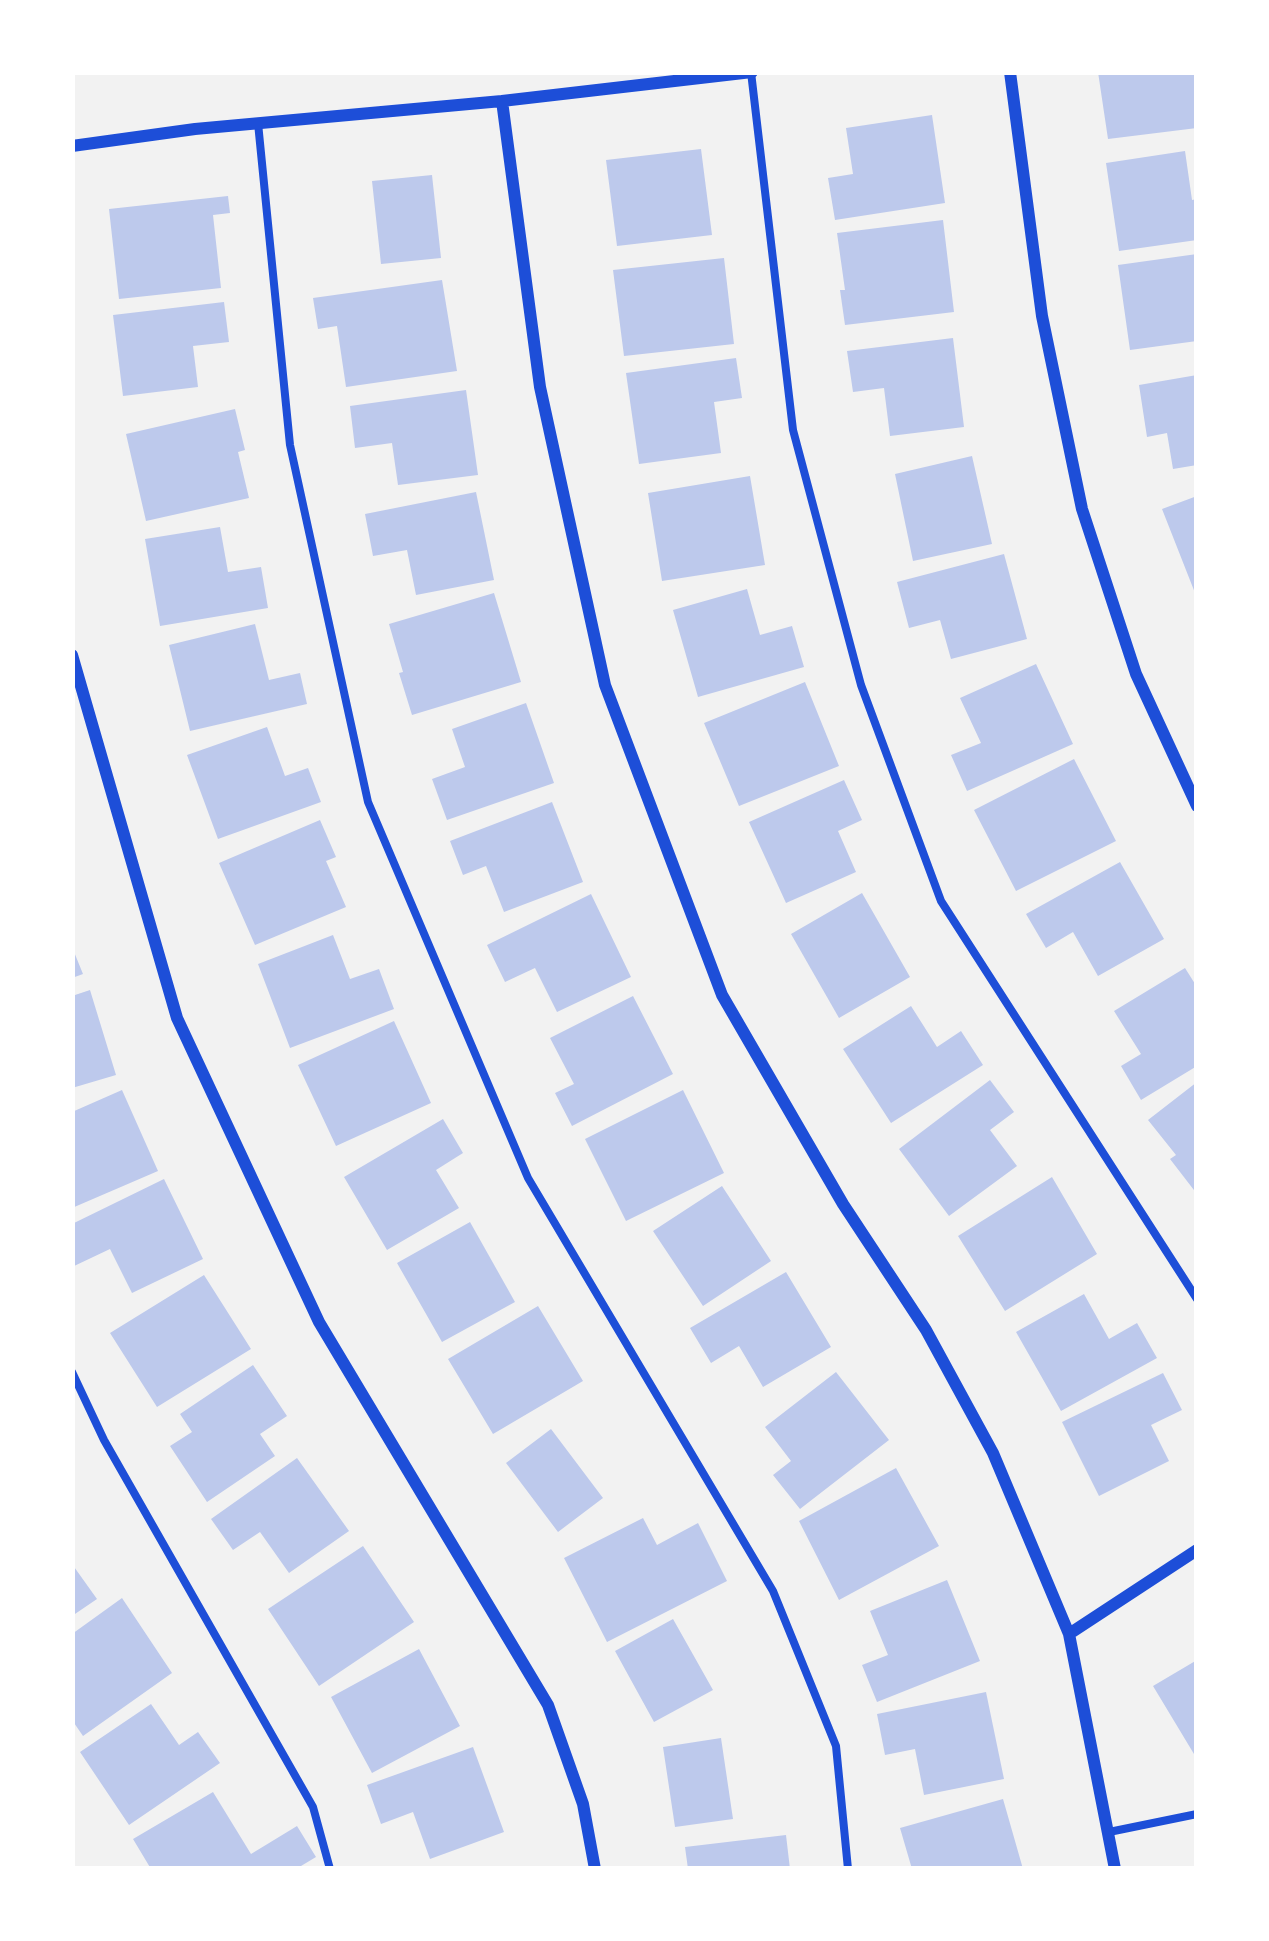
<!DOCTYPE html>
<style>
body{margin:0}
#map{position:relative;width:1269px;height:1941px;overflow:hidden;background:#f2f2f2;font-family:"Titillium Web",sans-serif}
canvas{display:block}
.frame{position:absolute;inset:0;border:75px solid #fff;pointer-events:none}
</style>
<div id="map">
<canvas width="1269" height="1941"></canvas>
<div class="frame"></div>
</div>
<script>
const g = document.querySelector('canvas').getContext('2d');
g.lineJoin = 'round';
function paint(path, color) {
  g.fillStyle = color;
  g.fill(path, 'evenodd');
}
function trace(path, color, width, dash) {
  g.strokeStyle = color;
  g.lineWidth = width;
  g.lineCap = dash ? 'butt' : 'round';
  g.setLineDash(dash || []);
  g.stroke(path);
}
paint(new Path2D(`
 M1098,72H1197V128L1108,139Z
 M932,115L945,203L835,220L828,178L853,174L846,128Z
 M701,149L712,235L617,246L606,160Z
 M1185,151L1192,200L1197,199V240L1119,251L1106,163Z
 M432,175L441,258L381,264L372,181Z
 M228,196L230,213L213,215L221,288L119,299L109,209Z
 M943,220L954,312L845,325L840,290H845L837,233Z
 M1197,254V341L1130,350L1118,265Z
 M724,258L734,344L624,356L613,270Z
 M442,280L457,371L346,387L337,326L318,329L313,298Z
 M224,302L229,342L193,346L198,387L123,396L113,315Z
 M953,338L964,427L890,436L884,388L853,392L847,351Z
 M736,358L742,398L714,402L721,453L639,464L626,373Z
 M1197,375V465L1173,469L1167,433L1147,437L1139,385Z
 M466,390L478,475L398,485L392,443L355,448L350,406Z
 M235,409L245,450L238,452L249,498L146,521L126,434Z
 M972,456L992,544L913,561L895,474Z
 M750,476L765,565L662,581L648,493Z
 M476,492L494,580L416,595L407,550L373,556L365,514Z
 M1197,496V598L1162,509Z
 M220,527L228,572L261,567L268,608L160,626L145,539Z
 M1004,554L1027,639L951,659L940,620L909,628L897,582Z
 M747,589L760,635L792,626L804,667L698,697L673,610Z
 M494,593L521,682L412,715L399,673L403,672L389,624Z
 M255,624L269,680L300,673L307,704L190,731L169,645Z
 M1036,664L1073,744L967,791L951,755L981,743L960,698Z
 M805,682L839,766L739,806L704,723Z
 M526,703L554,783L447,820L432,779L465,767L452,729Z
 M267,727L285,776L308,768L321,802L218,839L187,755Z
 M1074,759L1116,841L1016,891L974,810Z
 M844,780L862,820L838,831L856,872L786,903L749,822Z
 M552,802L583,882L504,912L486,866L463,875L450,841Z
 M320,820L336,857L326,861L346,907L255,945L219,863Z
 M1120,862L1164,939L1098,976L1073,932L1046,948L1026,914Z
 M862,893L910,977L839,1018L791,934Z
 M591,894L631,977L557,1012L535,968L505,982L487,945Z
 M333,935L350,979L379,969L394,1009L290,1048L258,964Z
 M72,947L83,974L72,978Z
 M1185,968L1197,987V1066L1141,1100L1121,1066L1141,1054L1114,1011Z
 M90,990L116,1075L72,1088V996Z
 M633,996L673,1074L572,1126L555,1093L574,1084L550,1038Z
 M911,1006L937,1047L961,1031L983,1065L891,1123L843,1049Z
 M394,1021L431,1103L336,1146L298,1065Z
 M990,1080L1014,1112L990,1130L1017,1166L949,1216L899,1149Z
 M1197,1082V1194L1170,1159L1176,1155L1148,1120Z
 M122,1090L158,1171L72,1208V1112Z
 M683,1090L724,1173L626,1221L585,1139Z
 M443,1119L463,1153L436,1170L459,1208L387,1250L344,1177Z
 M1052,1177L1097,1254L1005,1311L958,1236Z
 M164,1179L203,1259L132,1293L110,1249L72,1267V1224Z
 M722,1186L771,1261L703,1306L653,1231Z
 M470,1222L515,1302L442,1342L397,1263Z
 M786,1272L831,1347L763,1387L739,1346L711,1363L690,1328Z
 M204,1275L251,1349L157,1407L110,1333Z
 M1084,1294L1109,1339L1137,1323L1157,1358L1061,1411L1016,1332Z
 M538,1306L583,1381L493,1434L448,1359Z
 M253,1365L287,1416L260,1434L275,1456L207,1502L170,1446L192,1432L180,1414Z
 M836,1372L889,1440L800,1509L773,1475L791,1461L765,1427Z
 M1163,1373L1182,1410L1151,1425L1169,1461L1099,1496L1062,1422Z
 M551,1429L603,1498L558,1532L506,1463Z
 M297,1458L349,1531L289,1573L260,1532L233,1550L211,1519Z
 M896,1468L939,1546L839,1600L799,1521Z
 M643,1518L657,1545L698,1523L727,1581L607,1642L564,1558Z
 M363,1546L414,1622L319,1686L268,1609Z
 M72,1564L97,1599L72,1616Z
 M947,1580L980,1661L877,1702L862,1665L888,1655L870,1611Z
 M122,1598L172,1673L83,1736L72,1720V1634Z
 M673,1619L713,1690L654,1722L615,1651Z
 M419,1649L460,1726L372,1773L331,1697Z
 M1197,1660V1759L1153,1686Z
 M986,1692L1004,1779L924,1795L915,1749L885,1755L877,1714Z
 M151,1704L179,1745L198,1732L220,1763L129,1825L80,1752Z
 M721,1738L733,1819L675,1827L663,1747Z
 M473,1747L504,1832L430,1859L413,1812L381,1824L367,1785Z
 M213,1792L251,1854L297,1826L316,1857L296,1869H151L133,1839Z
 M1003,1799L1023,1869H912L900,1828Z
 M786,1835L790,1869H688L685,1847Z`), '#bdc9ec');
trace(new Path2D(`
 M751,72L793,430L861,685L941,901L1197,1299
 M258,123L290,445L368,802L528,1178L773,1591L836,1746L848,1869
 M72,1372L104,1440L313,1807L330,1869
 M1109,1832L1197,1814`), '#1d4ed8', 8);
trace(new Path2D(`
 M1010,72L1042,316L1082,509L1136,674L1197,806
 M502,101L540,387L605,685L722,995L843,1204L926,1330L993,1453L1069,1634L1115,1869
 M72,146L195,129L502,101L752,72
 M72,655L177,1018L319,1322L548,1705L583,1804L595,1869
 M1069,1634L1197,1550`), '#1d4ed8', 12);
</script>
